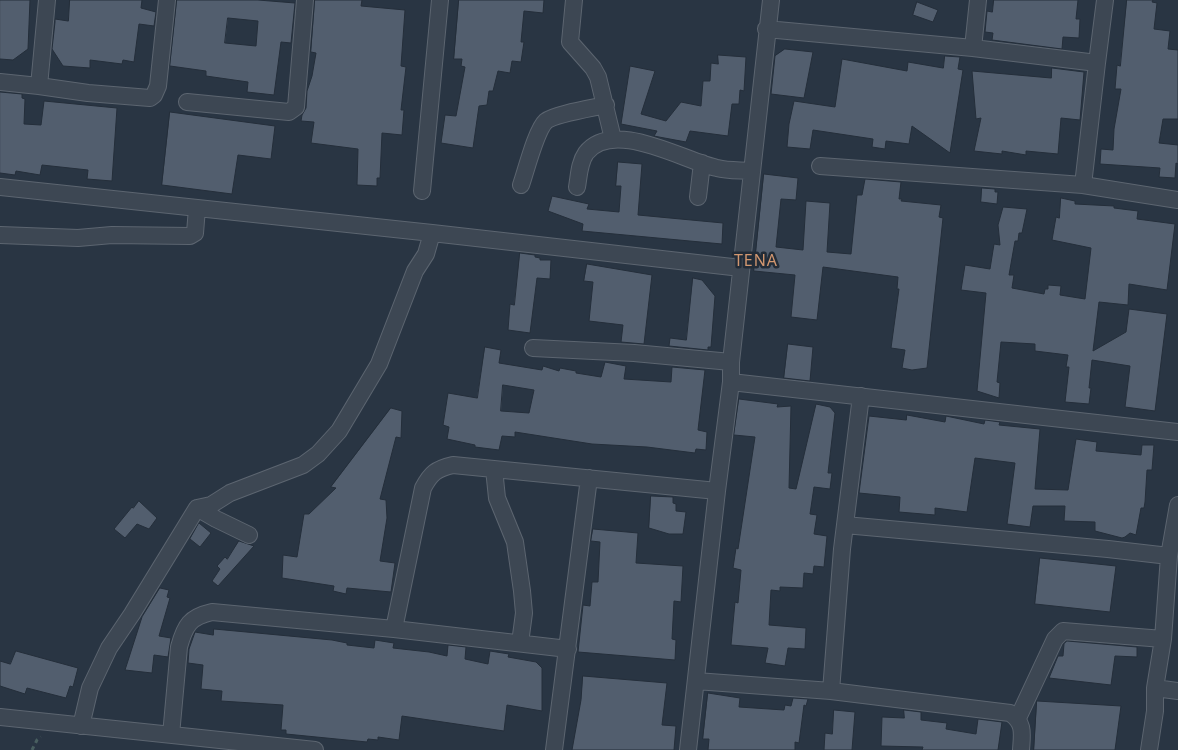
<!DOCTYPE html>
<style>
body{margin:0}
canvas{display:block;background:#293543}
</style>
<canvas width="1178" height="750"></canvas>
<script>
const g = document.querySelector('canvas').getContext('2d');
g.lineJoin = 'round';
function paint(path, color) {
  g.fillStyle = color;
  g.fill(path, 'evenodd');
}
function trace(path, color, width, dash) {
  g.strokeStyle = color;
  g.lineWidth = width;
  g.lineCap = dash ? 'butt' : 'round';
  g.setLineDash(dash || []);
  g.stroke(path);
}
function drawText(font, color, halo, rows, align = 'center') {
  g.font = font + ' "Noto Sans",sans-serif';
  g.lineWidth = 5;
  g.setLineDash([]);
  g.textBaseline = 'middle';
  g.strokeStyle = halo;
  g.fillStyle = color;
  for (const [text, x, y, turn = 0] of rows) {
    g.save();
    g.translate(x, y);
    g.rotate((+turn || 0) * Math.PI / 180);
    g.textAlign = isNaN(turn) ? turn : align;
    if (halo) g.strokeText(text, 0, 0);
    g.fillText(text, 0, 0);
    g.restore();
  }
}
const building = new Path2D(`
 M0,0H30L28,49L13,60L0,59Z
 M70,0H142L141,8L156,12L154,26L139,24L134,62L123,60L122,64L90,60V68L63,66L52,49L55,22V19L68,21Z
 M177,0H258L295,3L291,43L281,42L274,95L247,92L248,82L206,76V71L170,66ZM228,18L258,21L256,46L225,43Z
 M315,0H362L361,6L405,10L401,66L406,67L401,110H404L402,135L382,133L380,178H377V186L357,185L358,149L311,143L314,122L301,121L302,115L306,108L307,91L312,76L316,53L311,52Z
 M459,0H544L543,13L524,11L521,42H524L521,62L512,61L510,73L498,71L493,91H489L487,105L479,106L473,148L441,143L445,115L456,116L465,67L461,66L462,59H454Z
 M994,0H1078L1076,19H1080L1079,38L1063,37L1062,49L992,40L993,33L985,32L987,11L992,12Z
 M1127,0H1153L1152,2L1157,3L1154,29L1170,31L1168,49L1178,50V119H1163L1159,143L1178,145V164L1176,163L1175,178L1159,177L1160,168L1100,164L1101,149L1113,150L1114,129L1121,89H1115L1117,65L1120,66Z
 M917,2L938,10L933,22L913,15Z
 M785,49L813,52L804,98L771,94L775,56Z
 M718,55L746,57L744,91L740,90L739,104H732L728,136L690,131L686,142L659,137L654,136L657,131L621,124L630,66L655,71L641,114L666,121L681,102L701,106L703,81H710L711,63L718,64Z
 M945,56L960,57L958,69L963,70L950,153L912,126L909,144L886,141L885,149L872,147L873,139L813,130L810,149L787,147L789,124L794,101L835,107L842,59L907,71L908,62L943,68Z
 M1052,68L1084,72L1080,120L1061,118L1058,154L1026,151V155L1002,151V154L974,151L981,118L976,119L972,71L1051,78Z
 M0,92L22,94V98L25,99L24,124L41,125L44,101L117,108L112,181L87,179L88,170L42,165L40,175L16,171L15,175L0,173Z
 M170,112L275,126L271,159L238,155L232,194L162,185Z
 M618,162L642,164L638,215L723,223L722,244L582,231L583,224L548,211L552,196L589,204L587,209L619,212L621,186H616Z
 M764,174L798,178L796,200L781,199L776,247L803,250L806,201L830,203L827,252L851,254L857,195H862L865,179L901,182L899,199H902L901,201L941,205L939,217L943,218L927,368L912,370L902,368L905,350L891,348L899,289H897L898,277L823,267L817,320L791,317L795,275L754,271Z
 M982,188L995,189V192H998L997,204L981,202Z
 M1061,198L1075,201V204L1114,206V208L1138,211L1137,219L1175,224L1167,290L1129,284L1128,305L1099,302L1093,351L1126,332L1129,309L1167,314L1155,411L1125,407L1130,366L1092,360L1089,388H1091L1089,404L1065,402L1069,367H1066L1068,355L1035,351V344L1001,342L997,382L1000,383L999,398L977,391L986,293L961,290L965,265L990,269L994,244L1000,245L998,225L1003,207L1027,209L1022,233H1019L1018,241H1015L1009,275H1014L1012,288L1044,294L1045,289H1048V285L1061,286L1060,295L1085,299L1091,248L1052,240L1056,217L1059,218Z
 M520,253L535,255V257L540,258V260H551L550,279L537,278L530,333L508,330L510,304L514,305Z
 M587,264L652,275L644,344L621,342L623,325L589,321L593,282L584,281Z
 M693,278L702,280L715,296L711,347H708V350L669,346L670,338L686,340Z
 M788,344L813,347L810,381L784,378Z
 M485,347L501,350L499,363L542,370L543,366L559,371L560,368L576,371V373L601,377L605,362L626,366L624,379L671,382L672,367L705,370L698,430L707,432L706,450L696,449L695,453L647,447L592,444L515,432V437L502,436L499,450L475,447V445L447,439L449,427L443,425L448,393L477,398ZM503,385L534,390L529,413L501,411Z
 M739,399L778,404L777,407L791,406L789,488L796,489L816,404L830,407L835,413L828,473H832L830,489L814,487L810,514L817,515L814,534L827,536L824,567L814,566L813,574L804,573L803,588L780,587V591L771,590L769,625L806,628L805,649L788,648L785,666L765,663L768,648L731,645L735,602L738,603L741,570L733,568L736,548L738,549L755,437L734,435Z
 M391,408L402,411L401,438L396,437L380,499L386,500L387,518L380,561L395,563L391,592L347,588L346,594L333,591L334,586L282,578L283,555L297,557L304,514H309L336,488L331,487Z
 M907,415L945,422L946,416L984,424L985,420L1000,422L999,425L1040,429L1035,489L1068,490L1076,439L1097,442L1096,451L1141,455L1142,445H1154L1152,470H1147L1145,502L1144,508H1141L1136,535L1130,533L1125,537L1122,538L1095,531V522L1064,521L1065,506H1033L1030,527L1007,524L1015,463L975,458L967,512L935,508V515L899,512L900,497L859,493L869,416L906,420Z
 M651,496L673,497V503L676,504V511L686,512L683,534H669L649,528Z
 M139,501L157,518L149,529L137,524L125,538L114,529L132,507L133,508Z
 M199,523L211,533L200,547L190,539Z
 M593,529L638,533L636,563L683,566L681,602L674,601L672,639L676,640L675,660L578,652L583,605L590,606L592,582H598L600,542L591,541Z
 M239,541L254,546L218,586L212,581L220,569L217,566L225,557L227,559Z
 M1040,558L1116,566L1110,612L1035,604Z
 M160,588L169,590L167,597L170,598L159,636L171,638L168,657L154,655L152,673L125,670L142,617Z
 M214,629L332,640L347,643V645L374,648L375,640L394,643L393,648L429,652L447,656L448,645L466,647L465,659L488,664L490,651L509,654L508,657L536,662L542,668V711L507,705L504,731L402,716L399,740L378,737V740L368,739L367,742L286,734V730H281L283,705L221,701L222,691L201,689L203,665L188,663L189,649L195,632L213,635Z
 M1067,641L1137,647V657L1115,656L1111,685L1049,678L1058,656H1063L1064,644Z
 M16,651L78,668L73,687L70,686L66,698L27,688L25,694L0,686V661L10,664Z
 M583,676L667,683L662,725L676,726L674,750H572L581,700Z
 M708,693L740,698L739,707L784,710L785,705L791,706L793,698L808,699L806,706L804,705L799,743L795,742V750H708L709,739H703Z
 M1037,701L1121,706L1115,750H1034Z
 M834,710L855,712L852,750H824L825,733L832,734Z
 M904,710L921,712V720L947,723L946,729L976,734L978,719L1002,722L998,750H922L923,747L881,746L882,717L904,718Z`);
paint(building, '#525e6e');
trace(building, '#242e3a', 1);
const minor = new Path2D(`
 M574,0L570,42L593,68L598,77L613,139
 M766,29L973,48L1097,63L1083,185
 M973,48L978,0
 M1097,63L1105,0
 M0,82L39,86L88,93L150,98L154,95L158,86L167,0
 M39,86L47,0
 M187,102L289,112L296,107L305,0
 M820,166L1083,185L1178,200
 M521,185C526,171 536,130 546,121C555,114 593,108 606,105
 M0,187L432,233L741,268
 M577,187C579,176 579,163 586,153C613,118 684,161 717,168C728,171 740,170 752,171
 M422,191L440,0
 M698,197L702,163
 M0,235L78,238L112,235L190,236L195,233L197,208
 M533,348L634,353L731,362
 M731,382L1178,432
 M494,469L497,498L515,542L522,591L524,613L520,643
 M197,508L216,519L249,535
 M845,525L1108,549L1169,556
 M394,629L423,488C431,473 436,469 453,465L717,491
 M696,681L831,691L1010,713C1025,723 1022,734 1021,750
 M1155,688L1178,691
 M831,691L842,549L861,396
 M0,717L315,750
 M1018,718L1055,639L1063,631L1163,639
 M81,726L90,688L109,648L132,614L197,508L211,505L230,493L303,465L318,454L339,431L379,364L415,271L426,254L432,233
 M171,735L179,647C185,625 190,617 212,612L394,629L568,649
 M554,750L589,478
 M688,750L717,491L731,382V362L771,0
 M1149,750L1155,711V688L1163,639L1169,556L1178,505`);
trace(minor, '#5c6570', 18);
trace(new Path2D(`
 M32,750L37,740L41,737`), '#495f60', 3, [4, 4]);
trace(minor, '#3d4753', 16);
g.letterSpacing = '1px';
drawText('16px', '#d29770', '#222c38', [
 ["TENA",756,261]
]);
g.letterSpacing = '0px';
</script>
